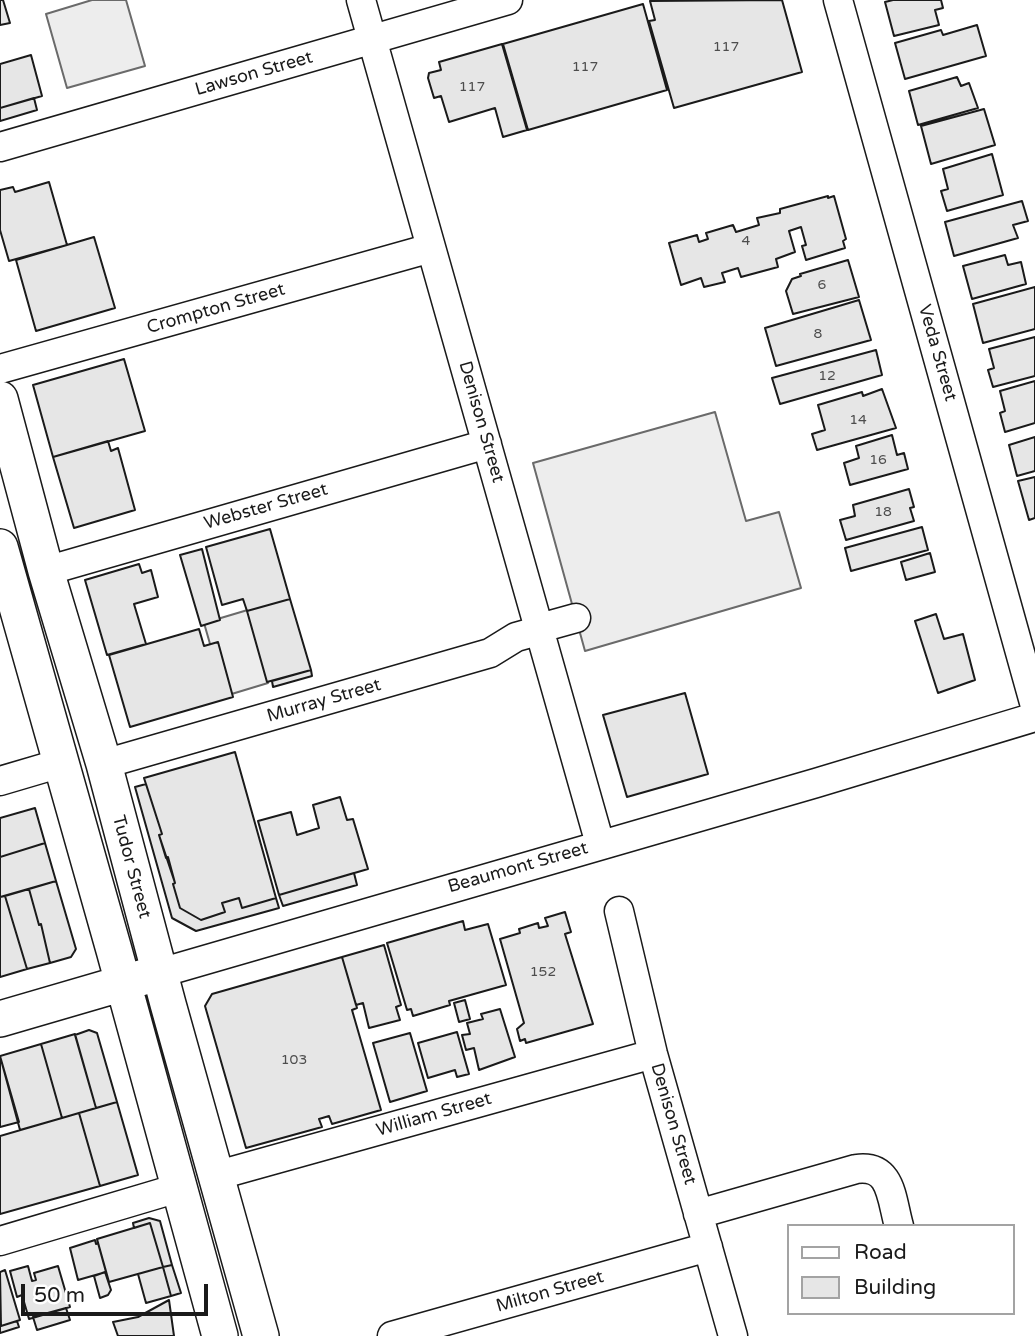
<!DOCTYPE html>
<style>
body{margin:0}
#map{position:relative;width:1035px;height:1336px;overflow:hidden;background:#fff;font-family:"Varela Round",sans-serif}
canvas{display:block}
.legend{position:absolute;left:787px;top:1224px;width:228px;height:91px;box-sizing:border-box;background:#fff;border:2px solid #a3a3a3;margin:0;padding:9px 12px;list-style:none;font-size:21px;color:#1a1a1a}
.legend li{display:flex;align-items:center;gap:14px;height:35px}
.legend b{width:35px;border:2px solid #a3a3a3}
.scale{position:absolute;left:21px;top:1284px;width:187px;height:32px;box-sizing:border-box;border:4px solid #1a1a1a;border-top:0;padding-left:9px;font-size:21px;line-height:24px;white-space:nowrap;color:#1a1a1a;-webkit-text-stroke:5px #fff;paint-order:stroke}
</style>
<div id="map">
<canvas width="1035" height="1336"></canvas>
<ul class="legend">
<li><b style="height:9px;background:#fff"></b>Road</li>
<li><b style="height:19px;background:#e6e6e6"></b>Building</li>
</ul>
<div class="scale">50 m</div>
</div>
<script>
const g = document.querySelector('canvas').getContext('2d');
g.lineJoin = 'round';
function paint(path, color) {
  g.fillStyle = color;
  g.fill(path, 'evenodd');
}
function trace(path, color, width, dash) {
  g.strokeStyle = color;
  g.lineWidth = width;
  g.lineCap = dash ? 'butt' : 'round';
  g.setLineDash(dash || []);
  g.stroke(path);
}
function drawText(font, color, halo, rows, align = 'center') {
  g.font = font + ' "Varela Round",sans-serif';
  g.lineWidth = 5;
  g.setLineDash([]);
  g.textBaseline = 'middle';
  g.strokeStyle = halo;
  g.fillStyle = color;
  for (const [text, x, y, turn = 0] of rows) {
    g.save();
    g.translate(x, y);
    g.rotate((+turn || 0) * Math.PI / 180);
    g.textAlign = isNaN(turn) ? turn : align;
    if (halo) g.strokeText(text, 0, 0);
    g.fillText(text, 0, 0);
    g.restore();
  }
}
const parking = new Path2D(`
 M92,0H126L145,66L67,88L46,14Z
 M715,412L746,521L779,512L801,588L585,651L533,463Z
 M251,609L257,643L268,683L225,696L204,623Z`);
paint(parking, '#ededed');
trace(parking, '#6a6a6a', 2);
const building = new Path2D(`
 M0,0H3L10,23L0,25Z
 M782,0L802,72L674,108L649,21L655,20L650,1Z
 M893,0H941L943,8L935,10L939,25L894,36L885,2Z
 M643,4L667,90L528,130L503,44Z
 M977,25L986,56L905,79L895,43L941,30L943,35Z
 M502,44L527,130L503,137L495,108L449,122L441,96L434,98L428,78L429,73L441,70L439,62Z
 M31,55L42,96L0,108V64Z
 M957,77L961,86L969,83L978,108L918,125L909,91Z
 M34,98L37,110L0,121V108Z
 M984,109L995,145L931,164L921,126Z
 M992,154L1003,195L947,211L941,191L948,189L943,169Z
 M49,182L67,245L9,261L0,230V190L13,187L15,192Z
 M828,196V198L834,196L846,239L843,241L845,248L806,260L802,246L806,245L801,227L789,231L795,252L776,259L778,267L741,277L738,268L722,273L725,282L704,287L701,278L681,285L669,243L697,235L699,242L708,239L706,233L733,225L736,232L759,225L757,218L780,213V209Z
 M1022,201L1028,221L1013,225L1018,238L954,256L945,222Z
 M94,237L115,308L36,331L16,260Z
 M1005,255L1008,265L1021,262L1026,284L972,299L963,266Z
 M848,260L859,297L793,314L786,291L792,279L801,276L800,274Z
 M1035,287V329L983,343L973,304Z
 M859,300L871,340L776,366L765,328Z
 M1035,337V376L993,387L988,370L994,368L989,349Z
 M876,350L882,375L780,404L772,378Z
 M124,359L145,431L53,457L33,385Z
 M1035,381V423L1005,432L1000,413L1005,411L1000,391Z
 M882,389L896,428L817,450L812,434L825,430L818,405L862,392L863,396Z
 M892,435L897,455L904,453L908,469L850,485L844,463L859,458L856,446Z
 M1035,437V471L1017,476L1009,445Z
 M108,441L111,451L118,448L135,510L74,528L53,457Z
 M1035,477V518L1029,520L1018,481Z
 M909,489L914,507L910,508L914,521L846,540L840,520L855,516L853,505Z
 M922,527L928,550L851,571L845,548Z
 M270,529L290,599L247,611L243,599L222,605L206,547Z
 M202,549L220,620L201,626L180,555Z
 M930,553L935,572L906,580L901,562Z
 M139,564L142,573L151,570L158,597L134,604L146,644L107,655L85,580Z
 M290,599L311,670L267,682L247,611Z
 M936,614L944,639L963,634L975,680L938,693L915,621Z
 M199,629L204,646L218,642L233,697L130,727L109,655Z
 M311,670L312,676L273,687L272,681Z
 M685,693L708,774L627,797L603,715Z
 M235,752L276,898L242,908L239,898L222,903L225,912L201,920L180,908L173,884L175,883L159,835L162,834L144,778Z
 M146,784L162,834L159,835L166,858L168,857L175,883L173,884L180,908L201,920L225,912L222,903L239,898L242,908L276,898L279,908L196,931L172,918L135,787Z
 M340,797L347,820L353,819L368,869L279,895L258,821L291,812L297,835L319,828L313,805Z
 M35,808L45,843L0,857V818Z
 M45,843L56,881L0,897V857Z
 M354,873L357,885L283,906L279,895Z
 M56,881L76,949L71,957L50,963L41,924L39,925L29,889Z
 M29,889L39,925L41,924L50,963L27,969L5,896Z
 M5,896L27,969L0,977V897Z
 M565,912L571,932L565,934L593,1024L526,1043L525,1039L520,1041L517,1029L524,1023L500,939L520,933L519,929L538,923L539,928L548,926L545,918Z
 M463,921L465,930L488,924L506,985L449,1001L450,1005L413,1016L411,1009L407,1010L387,943Z
 M384,945L401,1005L396,1007L400,1020L369,1028L363,1003L356,1005L342,957Z
 M342,957L357,1008L352,1010L381,1110L332,1124L329,1116L319,1119L322,1127L246,1148L205,1006L212,994Z
 M465,1000L470,1019L459,1022L454,1003Z
 M500,1009L515,1057L479,1070L474,1048L466,1050L462,1035L470,1034L467,1023L483,1019L481,1014Z
 M89,1030L97,1033L117,1102L96,1108L75,1035Z
 M457,1032L469,1074L457,1077L455,1070L428,1078L418,1043Z
 M410,1033L427,1091L390,1102L373,1043Z
 M75,1034L96,1108L62,1118L41,1044Z
 M41,1044L62,1118L20,1130L0,1056Z
 M0,1056L19,1122L0,1127Z
 M117,1102L138,1175L100,1186L79,1113Z
 M79,1113L100,1186L0,1214V1136Z
 M149,1218L160,1221L172,1265L163,1267L150,1223L134,1228L133,1223Z
 M150,1223L163,1267L109,1282L97,1239Z
 M95,1240L96,1244L98,1243L106,1272L78,1280L70,1248Z
 M172,1265L181,1293L171,1296L163,1267Z
 M28,1266L32,1281L36,1280L34,1273L58,1266L70,1307L29,1319L22,1295L17,1297L10,1271Z
 M163,1267L171,1296L146,1303L138,1274Z
 M5,1270L20,1320L1,1326L0,1272Z
 M105,1272L111,1290L108,1295L100,1298L94,1276Z
 M169,1300L174,1336H118L113,1322L138,1317Z
 M66,1308L70,1320L37,1330L33,1317Z
 M17,1321L19,1327L0,1333V1323L1,1326Z`);
paint(building, '#e6e6e6');
trace(building, '#1a1a1a', 2);
const minor = new Path2D(`
 M361,0L600,844
 M838,0L1035,706
 M0,147L508,0
 M0,369L431,248
 M46,571L487,444
 M540,628L576,618
 M104,764L490,653L516,637L541,630
 M0,781L61,763
 M619,911L653,1054L733,1336
 M160,973L816,783L1035,717
 M215,1176L653,1054
 M698,1214L856,1169C892,1164 891,1198 899,1226
 M0,1241L178,1188
 M392,1336L708,1247`);
const major = new Path2D(`
 M0,399L46,571L104,764L168,1004L261,1336
 M0,547L114,950L220,1336
 M0,1019L144,977`);
trace(minor, '#1a1a1a', 31);
trace(major, '#1a1a1a', 38);
trace(minor, '#fff', 28);
trace(major, '#fff', 35);
drawText('14px', '#4d4d4d', null, [
 ["117",726,47],
 ["117",585,67],
 ["117",472,87],
 ["4",746,241],
 ["6",822,285],
 ["8",818,334],
 ["12",827,376],
 ["14",858,420],
 ["16",878,460],
 ["18",883,512],
 ["152",543,972],
 ["103",294,1060]
]);
drawText('18px', '#1a1a1a', '#fff', [
 ["Lawson Street",254,74,-16],
 ["Crompton Street",216,309,-16],
 ["Veda Street",937,353,74],
 ["Denison Street",481,422,74],
 ["Webster Street",266,507,-16],
 ["Murray Street",324,701,-16],
 ["Tudor Street",131,867,75],
 ["Beaumont Street",518,868,-16],
 ["William Street",434,1115,-16],
 ["Denison Street",673,1124,74],
 ["Milton Street",550,1292,-16]
]);
</script>
